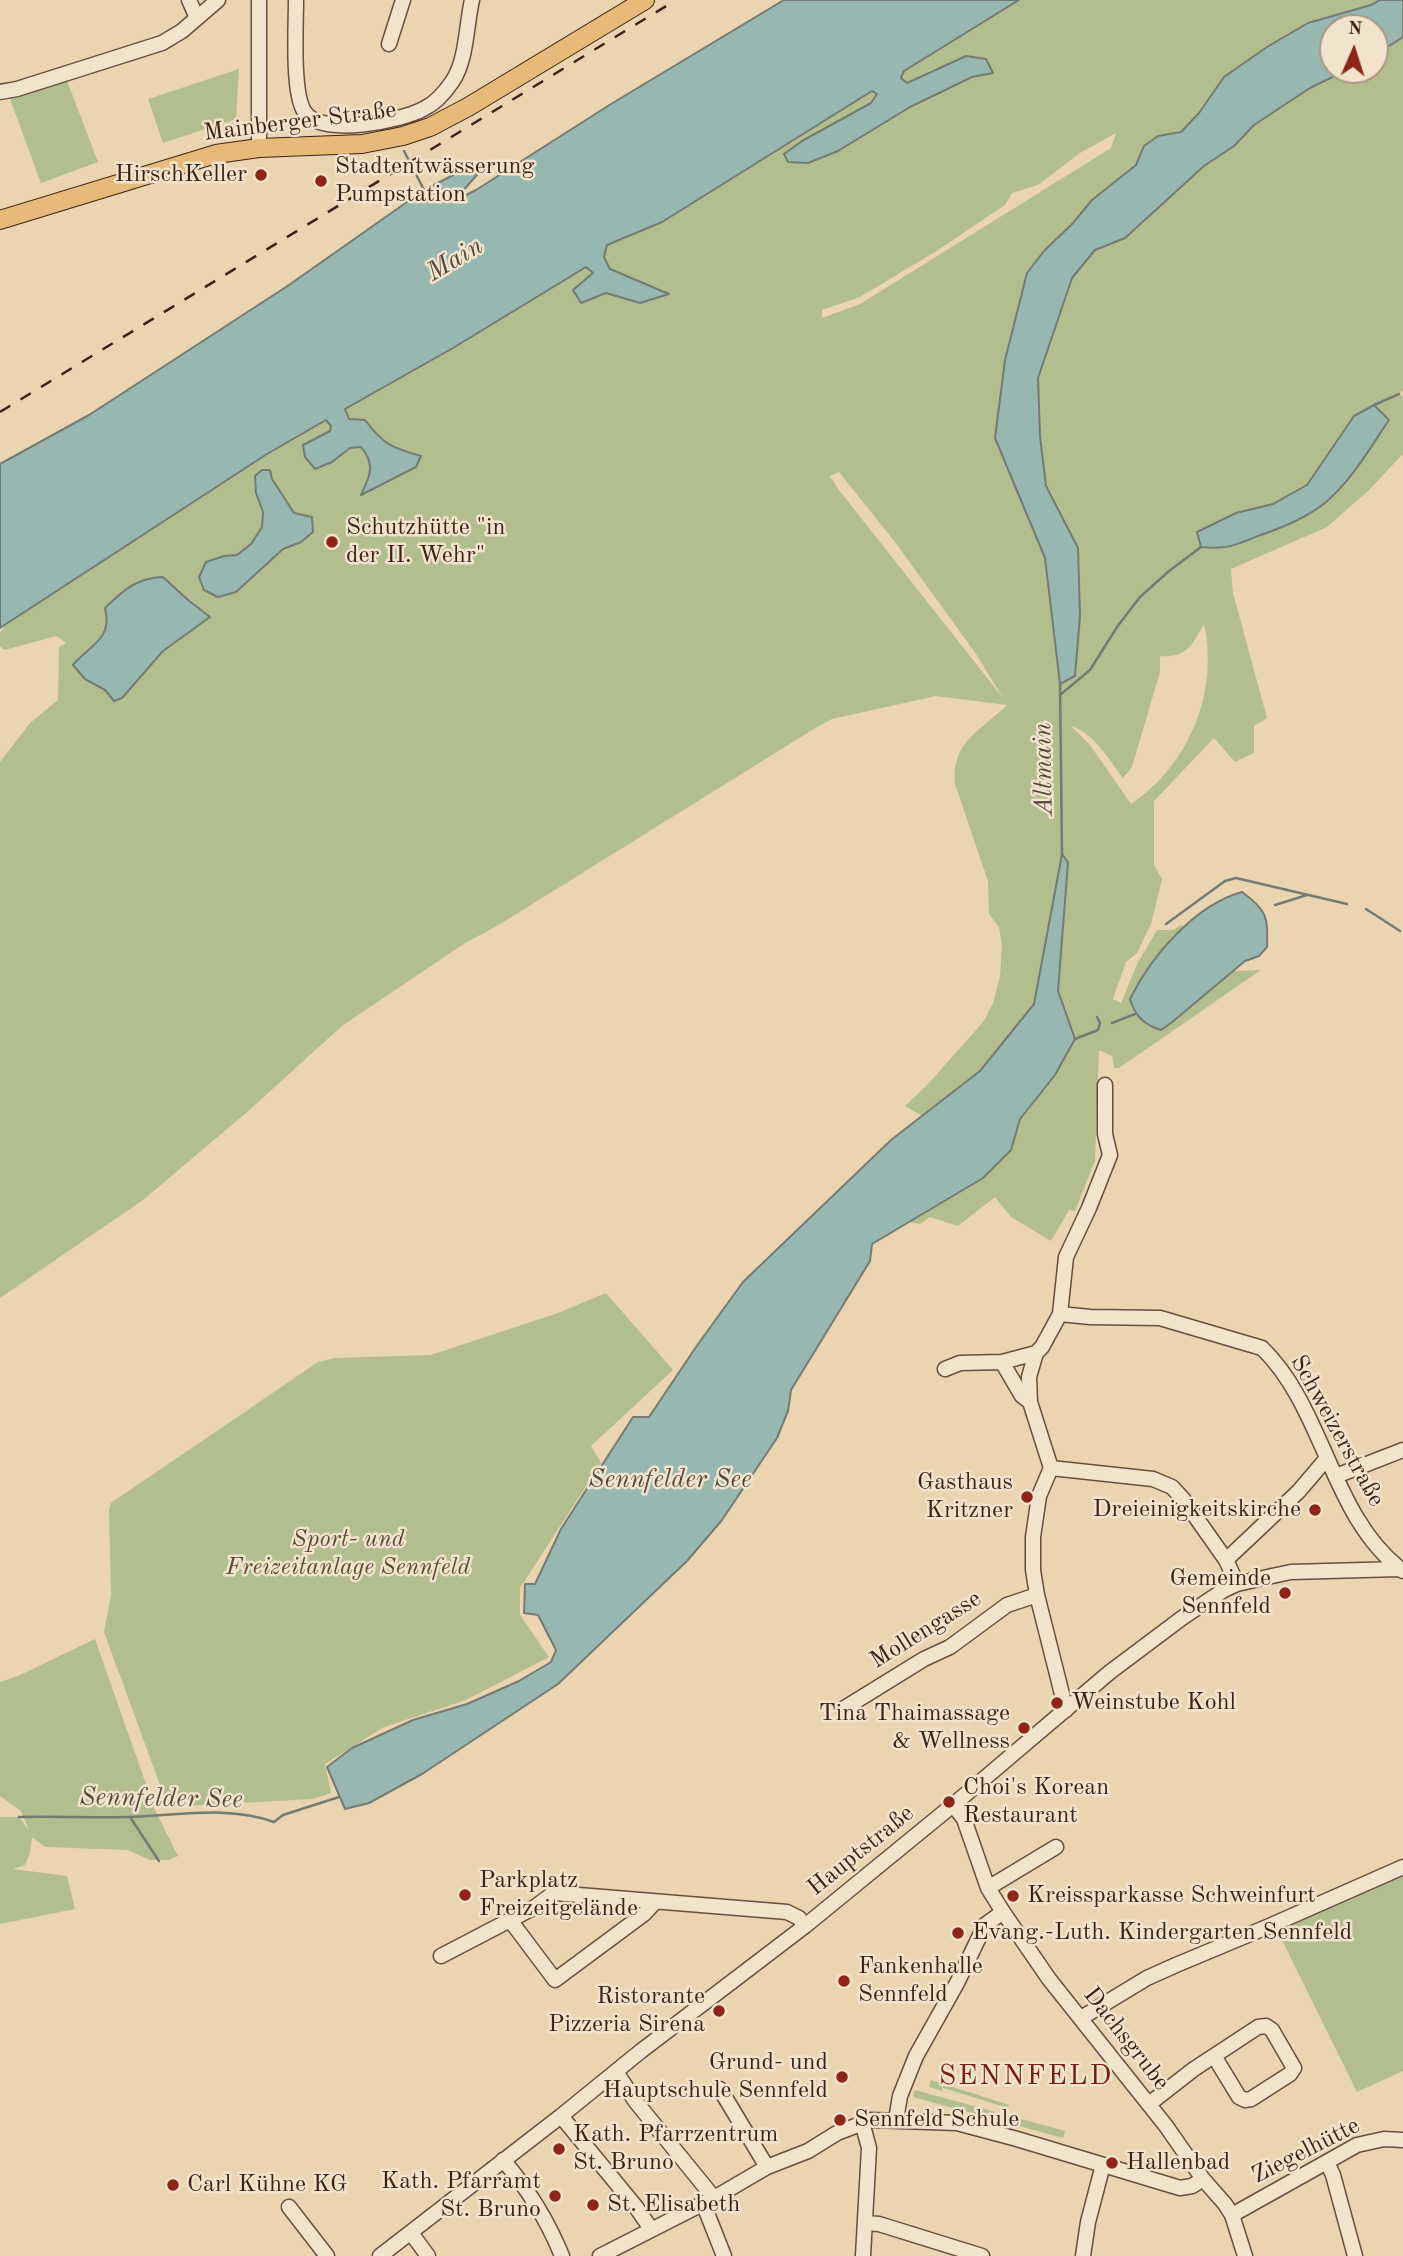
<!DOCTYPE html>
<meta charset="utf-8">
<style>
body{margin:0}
#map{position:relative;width:1403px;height:2256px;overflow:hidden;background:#ebd4b0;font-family:"Old Standard TT",serif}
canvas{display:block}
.north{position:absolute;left:1319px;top:14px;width:70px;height:70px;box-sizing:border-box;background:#f2e3cc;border:2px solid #aa9684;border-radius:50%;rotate:3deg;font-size:19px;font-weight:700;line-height:28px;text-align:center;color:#3d2218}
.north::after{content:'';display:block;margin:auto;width:24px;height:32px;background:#8f2418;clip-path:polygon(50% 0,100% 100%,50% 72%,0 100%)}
</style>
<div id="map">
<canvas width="1403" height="2256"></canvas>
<div class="north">N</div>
</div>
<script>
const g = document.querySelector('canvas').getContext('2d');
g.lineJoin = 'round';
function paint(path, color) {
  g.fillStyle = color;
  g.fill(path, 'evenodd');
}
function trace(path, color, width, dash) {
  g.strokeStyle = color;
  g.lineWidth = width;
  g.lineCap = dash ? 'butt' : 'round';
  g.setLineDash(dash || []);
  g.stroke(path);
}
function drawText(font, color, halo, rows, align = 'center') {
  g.font = font + ' "Old Standard TT",serif';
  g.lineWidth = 5;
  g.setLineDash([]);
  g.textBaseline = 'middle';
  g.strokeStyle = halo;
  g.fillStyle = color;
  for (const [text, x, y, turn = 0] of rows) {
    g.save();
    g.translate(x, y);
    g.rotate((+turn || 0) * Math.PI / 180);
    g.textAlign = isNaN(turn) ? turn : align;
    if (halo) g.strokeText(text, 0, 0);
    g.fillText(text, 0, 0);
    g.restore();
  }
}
paint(new Path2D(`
 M1019,0H1380L1371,5L1308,23L1199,113L1181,133L1158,136L1145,146L1136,165L1092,200L1073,223L995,437L1045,558L1061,684L1075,676L1080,616L1078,549L1046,486L1040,436L1038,378L1072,278L1095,250L1125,238L1204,166L1234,146L1254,125L1310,88L1347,70H1375V55L1403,37V390L1399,394L1403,397V454L1368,491L1327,527L1231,569L1233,593L1267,718L1254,726V753L1235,762L1214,738L1154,801V865L1162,879L1151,924L1137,953L1126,962L1113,999L1121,1003L1137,964L1157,930H1173L1182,924V930L1153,960L1136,986L1135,1014L1148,1026L1161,1030L1171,1023L1234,971L1261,970L1119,1068H1114L1112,1056L1099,1050L1095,1161L1075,1211L1069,1210L1051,1241L1011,1217L995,1197L958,1226L930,1217L920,1224L907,1222L983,1178L1011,1150L1020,1119L1055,1075L1075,1039L1058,991L1068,862L1062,855L1034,1004L980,1071L922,1116L905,1106L928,1084L984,1021L993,1003L1000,976L1002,945L999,927L989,914L988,881L955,784C951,741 981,731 1007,705L936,696L832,719L817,727L497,926L465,943L342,1026L246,1113L143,1200L0,1298V762L30,723L58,700L59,647L66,643L57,636L4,650L0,646V633L6,625L267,454L453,348L586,267L593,273L606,293L640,303L668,294L610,269L604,257L607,245L662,222L872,91L878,94L871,103L802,141L784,153L788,162L808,163L838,151L910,107L972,77L992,73L986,59L934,69L906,83L901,78L903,71ZM1116,133L1111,148L860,304L822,318V310L860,297L935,252L1005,205L1012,193L1038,185L1080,153ZM1328,455L1288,525L1236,513L1273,504L1307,485ZM839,472L895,542L976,654L1003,698L839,490L830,476ZM1204,624C1219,692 1189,765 1131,804L1090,745L1071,726C1094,733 1109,760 1123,778L1132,767L1160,672V656C1187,658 1192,645 1204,624Z
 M239,69L236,119L163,143L148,99Z
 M66,78L98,162L41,183L10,99Z
 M606,1293L673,1370L591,1446L601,1463L520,1588V1615L549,1657L466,1700L384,1727L325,1764L331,1793L313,1799L168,1807L104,1632L111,1596L109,1510L111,1503L318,1362L334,1358L431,1355L558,1313Z
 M95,1639L155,1810L178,1856L168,1860H150L128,1850L45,1847L32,1837L30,1853L25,1865L13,1869L67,1876L75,1909L0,1924V1817H19L29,1830L21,1811L0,1796V1682L18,1676Z
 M1403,1875V2071L1357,2092L1277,1930Z
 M931,2080L1009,2105L1008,2108L943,2088L942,2091L929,2087Z
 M915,2090L1065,2131L1063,2138L913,2097Z`), '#b3be8e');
const water = new Path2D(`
 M784,0H1019L904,71L901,78L907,83L966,56L986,59L993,73L972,77L910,107L838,151L808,163L788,162L784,154L802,141L871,103L877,94L872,91L662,222L607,245L604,257L610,269L669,294L640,303L606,293L581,303L573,290L593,273L586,267L453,348L345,409L349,419L365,420C384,445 392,448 421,456L416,467L361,495C370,476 376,465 361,447L350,448L332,462L315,469L305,457L303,445L330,431L331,426L326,420L267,454L0,628V464L89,415L289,285L424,190L467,168L474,171L477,175L460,194L466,195L476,190L611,104Z
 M1380,0H1403V37L1375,55V28H1333V70H1347L1310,88L1254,125L1234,146L1204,166L1125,238L1095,250L1072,278L1038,378L1040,436L1046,486L1078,548L1080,616L1075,676L1060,684L1045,558L995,438L1005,360L1027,273L1044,251L1073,223L1092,200L1136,165L1144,146L1158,136L1181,132L1199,113L1224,77L1267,47L1308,23L1371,5Z
 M1374,405L1389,420C1370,448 1352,480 1326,502C1307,518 1281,528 1258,536C1236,545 1226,550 1201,547L1197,532L1236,513L1273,504L1307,485L1354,416Z
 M262,470H270L272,479L294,513L312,517L313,532L301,542L283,549L236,592L218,597L204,590L199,577L206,562L224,556L237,555L251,544L262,527L263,512L256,493L255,476Z
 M163,577L188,600L210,617L163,651L122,698L114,701L105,690L85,679L73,665C90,645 113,639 105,608C124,590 136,578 163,577Z
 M1062,854L1068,862L1058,991L1075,1039L1055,1075L1020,1119L1011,1150L983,1178L872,1244L870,1261L791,1390L788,1411L777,1438L722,1520L687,1561L558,1684L422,1774L369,1803L345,1809L327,1767L352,1748L413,1720L467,1704L519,1681L551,1662L556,1650L538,1615L524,1613L525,1584H535L561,1529L633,1417H649L696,1347L743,1282L891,1140L980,1071L1034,1004Z
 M1242,892C1267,910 1268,917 1267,947L1259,956L1245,961L1171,1023L1161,1030C1144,1025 1135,1016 1130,999C1151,956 1195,905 1242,892Z`);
paint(water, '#99b7b1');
trace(water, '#747b74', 2);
trace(new Path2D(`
 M404,151L424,190
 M1374,405L1399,394
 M1060,684L1062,854
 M1060,695L1090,670L1117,627L1140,597L1169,571L1201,547
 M1275,905L1307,895
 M1366,909L1400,931
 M1166,924L1225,881L1236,878L1347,904
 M1112,1023L1135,1014
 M1075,1039L1098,1030L1100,1023L1097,1017
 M19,1817C55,1816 92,1818 128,1817C177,1816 227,1805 274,1822L283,1815L339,1797
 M130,1817L159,1861`), '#747b74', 2.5);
const minor = new Path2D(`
 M189,0L197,18
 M259,0V148
 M296,0C296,26 292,91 304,111C320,138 403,121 425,108C436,103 445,92 452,82C467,60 466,26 472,0
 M389,44L403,0
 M0,92L17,89L162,43L182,31L218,0
 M1060,1314L1090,1317L1160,1318L1262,1348C1325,1409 1331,1518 1403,1571
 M1002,1362L1022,1396L1030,1402
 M945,1369L960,1363L1002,1362L1036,1353
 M1051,1468L1153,1479L1172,1487L1183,1499L1226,1560L1237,1584
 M1336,1476L1403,1450
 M1226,1560L1299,1491L1327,1458
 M843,1709L924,1659L950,1647L1007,1605L1037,1595
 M1066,1710L1037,1595L1033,1570V1537L1039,1496L1051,1468L1030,1402L1029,1377L1036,1353L1042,1347L1060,1314L1066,1257L1089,1208L1110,1155L1105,1134V1085
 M953,1805L964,1819L988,1888L1003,1912L1049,1979L1166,2126L1203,2179L1225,2204L1232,2215L1245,2256
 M988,1888L1056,1847
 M510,1920L555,1980L644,1914L655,1902
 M441,1956L535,1907L554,1893L787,1912L799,1918L805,1926
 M1081,2018L1147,1978L1176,1965L1267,1927L1403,1867
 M616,2072L636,2102L714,2198
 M720,2089L767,2167
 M1149,2104L1194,2069L1258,2027L1266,2026L1272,2030L1294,2068L1290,2074L1251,2099L1245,2100L1239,2097L1214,2056
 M561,2116L636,2207L651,2229
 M896,2120L900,2096L916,2056L957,1983L985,1925L1003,1912
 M862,2122L869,2148L863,2256
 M503,2160C529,2190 547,2219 562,2256
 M1327,2162L1333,2175L1355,2256
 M703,2203L724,2256
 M289,2207L327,2256
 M1232,2215L1357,2145L1384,2139L1403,2140
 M866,2223L879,2224L982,2256
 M411,2233L428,2256
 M380,2256L561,2116L641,2051L805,1926L953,1805L1110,1672L1182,1618L1224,1590L1237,1584L1272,1576L1291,1572L1399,1569
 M600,2256L714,2198L767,2167L808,2151L837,2133L871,2120L957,2123L1017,2139L1180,2188L1192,2186L1203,2179
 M1083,2256L1088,2222L1103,2165`);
const major = new Path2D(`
 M0,220L216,154L259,148L362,144L403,136L430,127L468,107L645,0`);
trace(minor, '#684e3e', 17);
trace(major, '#3d2218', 20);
trace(minor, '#f2e3cc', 14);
trace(major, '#e6ba78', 18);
trace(new Path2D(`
 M0,412L676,0`), '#3d2218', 2.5, [12, 12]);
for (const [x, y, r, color] of [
 [261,175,7,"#8f2418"],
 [321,181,7,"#8f2418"],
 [332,542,7,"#8f2418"],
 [1027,1497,7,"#8f2418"],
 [1315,1510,7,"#8f2418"],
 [1285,1593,7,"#8f2418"],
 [1057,1703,7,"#8f2418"],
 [1024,1728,7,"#8f2418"],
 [949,1802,7,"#8f2418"],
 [465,1895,7,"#8f2418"],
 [1013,1896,7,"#8f2418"],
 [958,1933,7,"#8f2418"],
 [844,1981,7,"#8f2418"],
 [719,2011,7,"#8f2418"],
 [842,2077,7,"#8f2418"],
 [840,2120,7,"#8f2418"],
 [559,2149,7,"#8f2418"],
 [1112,2163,7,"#8f2418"],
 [173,2185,7,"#8f2418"],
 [555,2196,7,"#8f2418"],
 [593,2205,7,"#8f2418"]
]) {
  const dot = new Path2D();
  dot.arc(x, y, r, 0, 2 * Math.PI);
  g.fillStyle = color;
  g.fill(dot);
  trace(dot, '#f2e3cc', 2.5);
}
drawText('24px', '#3d2218', '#f2e3cc', [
 ["Mainberger Straße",300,122,-7],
 ["Schweizerstraße",1337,1431,61],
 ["Mollengasse",926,1630,-32],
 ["Hauptstraße",861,1851,-39],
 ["Dachsgrube",1126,2039,52],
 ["Ziegelhütte",1306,2151,-27]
]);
drawText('24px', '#3d2218', '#f2e3cc', [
 ["Stadtentwässerung",335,167],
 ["Pumpstation",335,195],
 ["HirschKeller",247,175,"right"],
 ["Schutzhütte \"in",346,528],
 ["der II. Wehr\"",346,556],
 ["Gasthaus",1013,1483,"right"],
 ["Kritzner",1013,1511,"right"],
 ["Dreieinigkeitskirche",1301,1510,"right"],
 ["Gemeinde",1271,1579,"right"],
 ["Sennfeld",1271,1607,"right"],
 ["Weinstube Kohl",1071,1703],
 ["Tina Thaimassage",1010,1714,"right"],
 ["& Wellness",1010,1742,"right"],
 ["Choi's Korean",963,1788],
 ["Restaurant",963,1816],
 ["Parkplatz",479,1881],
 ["Freizeitgelände",479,1909],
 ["Kreissparkasse Schweinfurt",1027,1896],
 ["Evang.-Luth. Kindergarten Sennfeld",972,1933],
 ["Fankenhalle",858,1967],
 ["Sennfeld",858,1995],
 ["Ristorante",705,1997,"right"],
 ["Pizzeria Sirena",705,2025,"right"],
 ["Grund- und",828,2063,"right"],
 ["Hauptschule Sennfeld",828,2091,"right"],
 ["Sennfeld Schule",854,2120],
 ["Kath. Pfarrzentrum",573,2135],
 ["St. Bruno",573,2163],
 ["Hallenbad",1126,2163],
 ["Kath. Pfarramt",541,2182,"right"],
 ["St. Bruno",541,2210,"right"],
 ["Carl Kühne KG",187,2185],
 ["St. Elisabeth",607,2205]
], 'left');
drawText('italic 24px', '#5a4936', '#f2e3cc', [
 ["Sport- und",348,1540],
 ["Freizeitanlage Sennfeld",348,1568]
]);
drawText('italic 26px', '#54473e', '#f2e3cc', [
 ["Main",455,260,-31],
 ["Altmain",1044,769,-91],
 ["Sennfelder See",670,1480],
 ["Sennfelder See",161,1799,1]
]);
g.letterSpacing = '2px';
drawText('28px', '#7a1f14', '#f2e3cc', [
 ["SENNFELD",1026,2077]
]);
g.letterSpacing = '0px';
</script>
